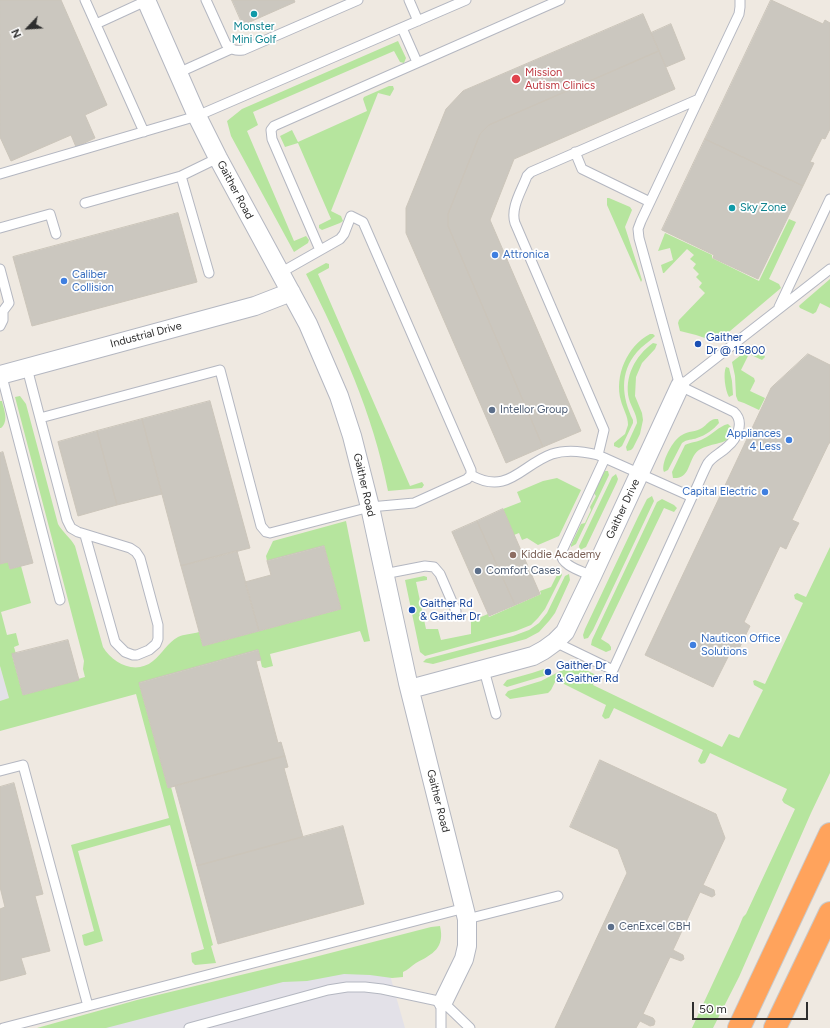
<!DOCTYPE html>
<style>
body{margin:0}
#map{position:relative;width:830px;height:1028px;overflow:hidden;background:#efe9e1;font-family:Figtree,sans-serif}
canvas{display:block}
.north{position:absolute;left:8px;top:8px;width:40px;height:40px;-webkit-text-stroke:3px #fff;paint-order:stroke;rotate:245deg;font-size:11px;font-weight:700;line-height:16px;text-align:center;color:#2e2e2e}
.north::after{content:'';display:block;margin:auto;width:14px;height:18px;background:#2e2e2e;clip-path:polygon(50% 0,100% 100%,50% 72%,0 100%)}
.scale{position:absolute;left:692px;top:1002px;width:116px;height:18px;box-sizing:border-box;border:2px solid #2e2e2e;border-top:0;padding-left:5px;font-size:12px;line-height:14px;white-space:nowrap;color:#2e2e2e;-webkit-text-stroke:3px #fff;paint-order:stroke}
</style>
<div id="map">
<canvas width="830" height="1028"></canvas>
<div class="north">N</div>
<div class="scale">50 m</div>
</div>
<script>
const g = document.querySelector('canvas').getContext('2d');
g.lineJoin = 'round';
function paint(path, color) {
  g.fillStyle = color;
  g.fill(path, 'evenodd');
}
function trace(path, color, width, dash) {
  g.strokeStyle = color;
  g.lineWidth = width;
  g.lineCap = dash ? 'butt' : 'round';
  g.setLineDash(dash || []);
  g.stroke(path);
}
function drawText(font, color, halo, rows, align = 'center') {
  g.font = font + ' Figtree,sans-serif';
  g.lineWidth = 3.5;
  g.setLineDash([]);
  g.textBaseline = 'middle';
  g.strokeStyle = halo;
  g.fillStyle = color;
  for (const [text, x, y, turn = 0] of rows) {
    g.save();
    g.translate(x, y);
    g.rotate((+turn || 0) * Math.PI / 180);
    g.textAlign = isNaN(turn) ? turn : align;
    if (halo) g.strokeText(text, 0, 0);
    g.fillText(text, 0, 0);
    g.restore();
  }
}
paint(new Path2D(`
 M0,666L9,698L0,701Z
 M382,947L405,1028H82Z`), '#e3e1e8');
paint(new Path2D(`
 M398,41L406,58L404,63L400,62L394,51L253,112L258,125L247,131L294,241L306,236L309,240L308,243L294,252L231,136L227,121L242,109Z
 M389,86H393L394,89L390,96L378,93L331,211L341,216L343,221L340,223L322,230L319,228V225L331,219L298,143L285,147L280,136L292,130L298,142L367,111L363,99L364,97Z
 M607,198H609L630,207L632,210L625,227L642,280L641,282L607,205Z
 M789,219L796,222L769,279L779,284L781,288L717,342L696,335L680,331L678,323L679,320L705,293L699,287L702,283L696,277L699,274L693,268L696,264L690,259L694,255L687,249L664,273H663L661,265L673,260L670,248L658,251L665,233L712,255V258L759,281Z
 M326,263L329,264V268L318,274L410,486L422,482L424,485L422,488L388,491C373,413 341,344 306,274Z
 M830,279V308L820,303L816,312L813,314L800,308L799,306L801,304Z
 M650,334H653L655,336C649,342 642,346 637,352C619,373 622,397 633,420V423L622,446L619,448L614,446V443L625,434L628,425C628,416 623,409 621,401C614,376 627,346 650,334Z
 M653,343L657,344L655,349L642,363L636,377L635,396L642,413L643,420L640,434L633,448L631,450L627,451L626,447L637,423C637,414 631,407 629,399C624,377 635,356 653,343Z
 M750,348L763,353L765,357L762,360L749,354L741,370L754,378L755,381L750,391L765,398L759,410L744,403L738,401L736,396L735,376L732,362Z
 M726,367L729,368L732,381L733,395L729,397C725,390 723,373 726,367Z
 M20,396L26,404L58,524C63,533 71,538 75,546L103,647C113,664 136,675 153,661C162,654 168,642 178,637C184,634 192,634 199,632L203,646L341,609L324,546L267,561L266,556L273,541L346,521L370,641L364,642L360,631L270,654L273,666L265,668L262,667L258,650L139,683L168,788L171,787L213,945L211,946L216,963L195,965L192,962L191,953L204,949L170,825L78,851L103,941L86,946L84,945L82,935L94,931L71,845L169,818L136,694L0,731V701L9,698L0,666V564L8,562L10,569L21,566L31,603L1,612L7,635L16,633L19,645L14,647L16,654L12,655L23,695L78,680V679L85,677L83,669L84,661L15,397Z
 M0,401H2C4,410 9,421 1,428H0Z
 M715,419H718L719,423C713,430 706,435 697,438C692,440 687,439 682,443L668,470L664,472C660,464 673,439 682,435C688,431 696,432 702,428C707,425 709,420 715,419Z
 M728,424L732,428L727,440C718,445 701,445 695,454C688,464 689,479 673,478L672,472L685,445C691,442 698,442 703,439C712,435 719,426 728,424Z
 M605,471H608L609,475L576,544L571,547V545L581,524L585,523L591,510L590,507L596,496L593,492Z
 M616,474L618,479L617,482L586,547L580,550L579,546L612,477Z
 M557,478L581,490L559,536L538,545L527,538L522,540L519,533L514,535L503,509L521,502L517,492L543,481Z
 M652,496L654,501L593,630L588,638L584,639L583,635L585,629L638,517L647,499Z
 M662,499L674,505L677,508L674,512L664,508L601,639L609,644L611,647V650L606,652L591,645L592,640L657,502Z
 M830,547V773L811,813L739,977L713,1028H692L738,929L743,917L746,914L795,809L784,803L782,800L787,789L710,753L705,763L701,764L698,761L703,750L614,708L609,718L605,719L602,716L606,705L556,680L551,690L548,693L510,699L505,695L508,691L541,681L574,664L596,675V678L593,685L722,747L729,734L739,738L763,690L754,685L753,681L755,680L765,684L803,603L795,599L794,595L797,593L806,597Z
 M560,569L562,575L545,609L538,618L531,625L516,631L425,656L420,652L405,580L424,576L427,577V580L416,582L426,629H438L441,640L471,634V621L488,614L489,617L541,594L540,591L551,587Z
 M569,574L570,580L555,613L549,621L539,632L526,639L515,642L444,661L433,664L423,662L426,659L513,636L529,630L539,623L547,613L565,576Z
 M544,669L547,675L507,687L503,685L507,680L532,673Z
 M440,926C445,948 433,954 416,963C411,966 408,970 403,972V977L392,978L370,975L344,974L307,981L283,982L106,1028H37L137,1000L307,959L431,927Z`), '#b6e59e');
const building = new Path2D(`
 M0,0H61L107,105L85,115L95,138L76,147L71,135L11,161L0,137Z
 M232,0H294L295,2L243,25Z
 M771,0L823,24L825,20L830,23V129L825,139L822,138L810,162L814,163L803,186L705,139Z
 M643,14L659,51L489,125L480,134L448,214V226L543,447L506,463L406,233V208L446,109L463,91Z
 M671,24L685,59L666,67L651,33Z
 M659,51L675,89L514,159L490,220L581,431L543,447L448,226V214L480,134L489,125Z
 M705,139L803,186L758,279L713,258L714,255L662,230Z
 M178,213L197,282L32,326L13,257Z
 M808,354L830,365V443H829L792,520L799,523L792,536L786,549L780,546L744,622L750,626L738,651L732,649L713,687L645,655L771,388Z
 M210,401L250,548L181,566L142,419Z
 M142,419L162,494L117,505L97,431Z
 M97,431L117,505L78,516L58,442Z
 M3,452L33,563L10,569L8,562L0,564V453Z
 M503,509L540,594L515,605L477,521Z
 M477,521L515,605L489,616L452,532Z
 M324,546L341,609L259,631L245,582L271,575L267,561Z
 M237,551L259,631L203,646L181,566Z
 M68,640L79,680L23,695L12,654Z
 M258,650L261,660L256,661L278,743L281,742L285,756L168,788L139,683Z
 M285,756L288,767L284,768L303,837L197,866L175,786Z
 M600,760L716,814L725,838L703,885L714,890L715,895L712,897L700,892L673,950L683,955L684,959L681,961L670,957L643,1014L653,1018L655,1021L654,1025L650,1026L640,1021L636,1028H555L627,873L618,849L570,827Z
 M14,783L43,894L35,896L50,951L21,958L26,974L0,981V909L5,907L0,887V787Z
 M343,826L364,904L218,944L197,866Z`);
paint(building, '#cbc7bf');
trace(building, '#cbc5ba', 1);
const service = new Path2D(`
 M85,0L144,132
 M206,0L226,44C232,50 235,51 243,50L358,0
 M409,0L418,21
 M96,24L146,1
 M402,28L417,62
 M178,73L231,49
 M575,152L582,169L650,202
 M0,174L197,116L466,0
 M181,176L209,273
 M85,203L181,176L218,158
 M0,228L50,214L56,234
 M320,250L272,139L271,130L274,126L560,0
 M0,269L9,303L3,311V320L0,326
 M280,273L340,239L344,234L351,216L363,222L471,470V475
 M779,307L830,199
 M27,368L40,418
 M1,373L60,600
 M680,386L830,269
 M598,455L604,430L515,223C510,208 522,190 527,176L531,172L699,99
 M692,497C698,486 702,474 708,463C713,456 721,453 727,447C737,439 745,422 734,412L680,386L639,238L638,229L641,221L739,14L740,7V0
 M85,535L115,642L125,652L133,655H137L149,650L156,644L158,639V625L140,558L136,552L130,548L78,532L71,528L67,520L40,418L220,370L261,526L266,532L270,533L370,507L414,503L467,479L471,475C508,496 521,465 552,454C567,449 582,451 598,455L692,497L613,670L555,642
 M384,574L425,566L434,567L440,574L456,611
 M592,576C582,571 561,566 561,553L605,458
 M484,670L496,714
 M0,771L23,765L88,1006
 M467,919L558,896
 M3,1028L465,908
 M189,1028L328,990L347,987H365L382,989L443,1002L470,1028
 M441,1028V1009L443,1002`);
const minor = new Path2D(`
 M146,0L197,116L218,158L308,324L339,396L352,436L370,507L408,683L467,919V946L464,959L443,1002
 M0,375L255,306L291,292
 M410,689L533,656L544,650L555,642L565,632L592,576L680,386`);
const motorway = new Path2D(`
 M739,1028L830,834
 M775,1028L830,913`);
trace(service, '#b4b7c1', 11);
trace(minor, '#b4b7c1', 20);
trace(motorway, '#c9c9c9', 24);
trace(service, '#fff', 9);
trace(minor, '#fff', 18);
trace(motorway, '#ffa35c', 22);
for (const [x, y, r, color] of [
 [254,14,4,"#0f9aa8"],
 [516,79,5,"#e0444e"],
 [732,208,4,"#0f9aa8"],
 [495,255,4,"#3f7fe0"],
 [64,281,4,"#3f7fe0"],
 [698,344,4,"#1a4fb4"],
 [492,410,4,"#5c6f8a"],
 [789,440,4,"#3f7fe0"],
 [765,492,4,"#3f7fe0"],
 [513,555,4,"#8d6e63"],
 [478,571,4,"#5c6f8a"],
 [412,610,4,"#1a4fb4"],
 [693,645,4,"#3f7fe0"],
 [548,672,4,"#1a4fb4"],
 [611,927,4,"#5c6f8a"]
]) {
  const dot = new Path2D();
  dot.arc(x, y, r, 0, 2 * Math.PI);
  g.fillStyle = color;
  g.fill(dot);
  trace(dot, '#fff', 1.5);
}
drawText('11px', '#0d838f', '#fff', [
 ["Monster",254,27],
 ["Mini Golf",254,40],
 ["Sky Zone",740,208,"left"]
]);
drawText('11px', '#be3a42', '#fff', [
 ["Mission",525,73],
 ["Autism Clinics",525,86]
], 'left');
drawText('11px', '#2e2e2e', '#fff', [
 ["Gaither Road",235,190,62],
 ["Industrial Drive",146,335,-15],
 ["Gaither Road",364,485,77],
 ["Gaither Drive",623,509,-65],
 ["Gaither Road",438,801,76]
]);
drawText('11px', '#366cbe', '#fff', [
 ["Attronica",503,255],
 ["Caliber",72,275],
 ["Collision",72,288],
 ["Appliances",781,434,"right"],
 ["4 Less",781,447,"right"],
 ["Capital Electric",757,492,"right"],
 ["Nauticon Office",701,639],
 ["Solutions",701,652]
], 'left');
drawText('11px', '#164399', '#fff', [
 ["Gaither",706,338],
 ["Dr @ 15800",706,351],
 ["Gaither Rd",420,604],
 ["& Gaither Dr",420,617],
 ["Gaither Dr",556,666],
 ["& Gaither Rd",556,679]
], 'left');
drawText('11px', '#4e5e75', '#fff', [
 ["Intellor Group",500,410],
 ["Comfort Cases",486,571],
 ["CenExcel CBH",619,927]
], 'left');
drawText('11px', '#785e54', '#fff', [
 ["Kiddie Academy",521,555]
], 'left');
</script>
